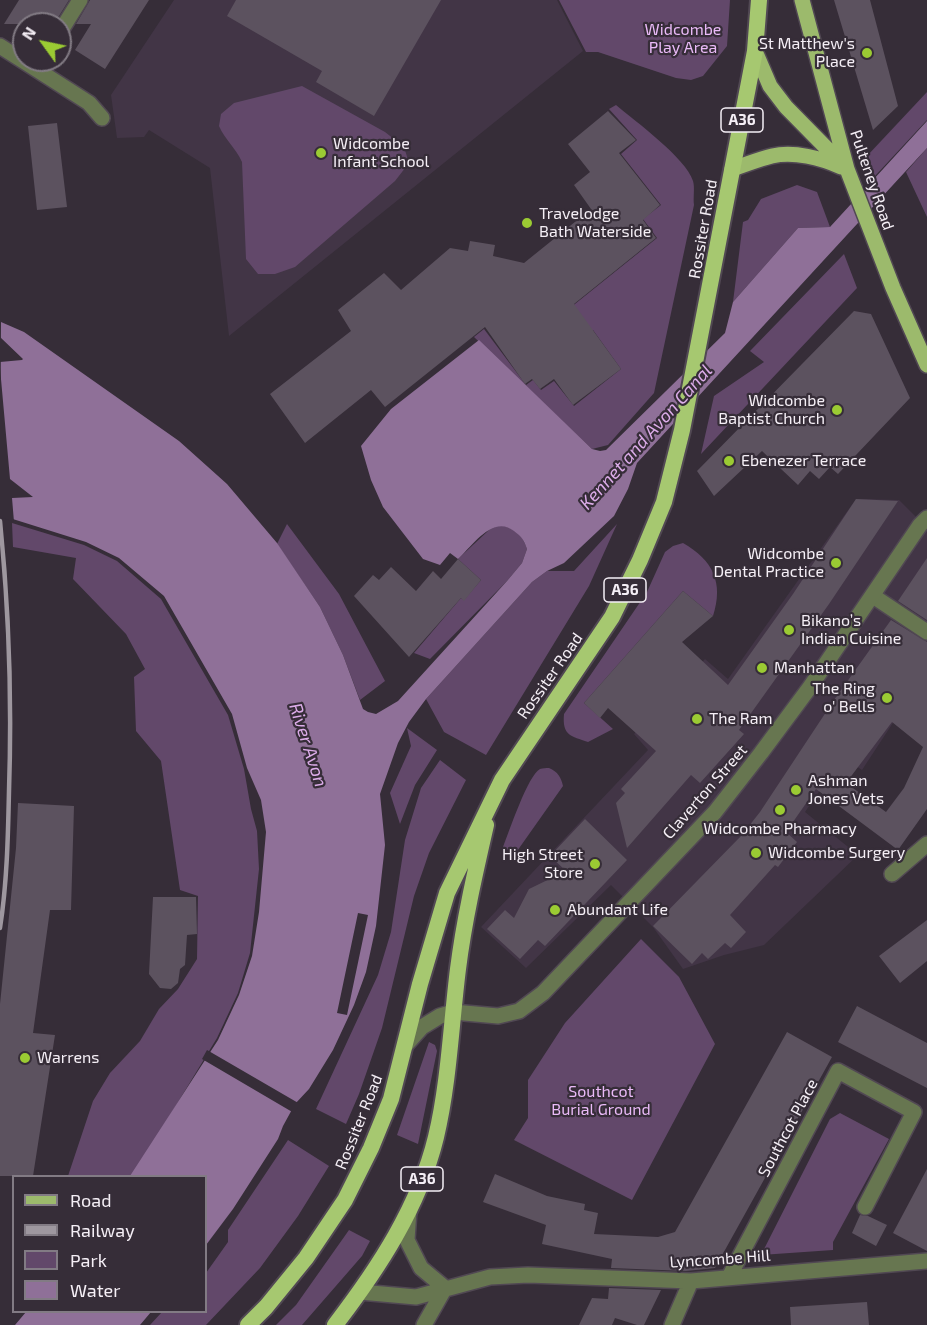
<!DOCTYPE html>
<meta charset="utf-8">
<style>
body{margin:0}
#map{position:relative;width:927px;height:1325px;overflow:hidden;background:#362d38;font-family:"Exo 2",sans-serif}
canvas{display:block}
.legend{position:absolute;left:12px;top:1175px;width:195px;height:138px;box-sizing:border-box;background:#362d38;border:2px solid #827b84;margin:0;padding:8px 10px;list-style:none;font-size:18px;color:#f5eff6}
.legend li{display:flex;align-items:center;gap:12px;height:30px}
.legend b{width:30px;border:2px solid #827b84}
.north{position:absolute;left:12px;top:12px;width:60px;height:60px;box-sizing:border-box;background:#362d38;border:2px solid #827b84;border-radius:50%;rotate:303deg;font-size:16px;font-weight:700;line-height:24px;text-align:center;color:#f5eff6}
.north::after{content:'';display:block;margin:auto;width:21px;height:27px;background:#9bcb33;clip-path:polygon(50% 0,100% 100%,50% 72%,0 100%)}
</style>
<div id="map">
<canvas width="927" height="1325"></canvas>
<ul class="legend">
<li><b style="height:8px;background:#9cba6c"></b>Road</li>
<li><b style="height:8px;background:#9e979f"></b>Railway</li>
<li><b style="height:16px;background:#62486a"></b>Park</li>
<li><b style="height:16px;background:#8f7098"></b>Water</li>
</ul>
<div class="north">N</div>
</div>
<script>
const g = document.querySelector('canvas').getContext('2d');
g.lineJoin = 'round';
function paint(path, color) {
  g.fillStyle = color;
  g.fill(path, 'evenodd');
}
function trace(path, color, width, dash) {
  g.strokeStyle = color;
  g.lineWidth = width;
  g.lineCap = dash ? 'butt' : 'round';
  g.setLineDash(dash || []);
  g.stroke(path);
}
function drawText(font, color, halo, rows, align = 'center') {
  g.font = font + ' "Exo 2",sans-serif';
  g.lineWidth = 4.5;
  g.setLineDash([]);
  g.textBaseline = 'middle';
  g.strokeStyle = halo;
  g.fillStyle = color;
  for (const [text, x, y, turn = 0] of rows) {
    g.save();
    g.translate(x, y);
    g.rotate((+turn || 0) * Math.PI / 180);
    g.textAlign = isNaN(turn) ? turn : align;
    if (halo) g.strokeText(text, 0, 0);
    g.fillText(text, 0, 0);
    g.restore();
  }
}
paint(new Path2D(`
 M174,0H557L583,51L229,336L210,168L149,130L144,137L117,138L111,95Z
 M856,499L899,500L927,528V671L862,770L843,757L805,812L858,855L764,945L724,955L683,969L653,927L611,885L526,968L481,927L648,750L634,734L705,659L728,679Z`), '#423546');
paint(new Path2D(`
 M559,0H730L727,46L703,76L691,80L676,78L598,52H586Z
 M302,86L385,132L404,147L409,163L395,181L295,267L275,274H258L246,259L242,162C236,148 225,140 219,126L221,114L234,103Z
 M927,92V120L875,176L867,156Z
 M616,105C635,121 686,158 693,181C695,187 693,198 694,205L654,393L608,445L592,449L474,337L484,329L526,385L533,380L541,390L554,381L574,406L621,369L593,330L578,341L560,316L657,238L643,219L661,205L621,154L637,140L609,109Z
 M927,148V217L906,172Z
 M797,185L817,192L830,227L798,228L733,302L743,222L748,220L761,199Z
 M844,254L857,288L701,454L714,396L764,362L750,351Z
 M12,523L84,545L117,561L161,599L228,715L244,769L251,809L257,831L259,869L250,953L238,993L217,1038L133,1176H68L93,1101L110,1073L140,1041L159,1009L178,989L197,959L198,896L180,890L161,761L136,731L134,677L145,669L126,634L73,579L76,558L13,547Z
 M287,524L339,594L385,681L360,700L343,655L320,607L277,544Z
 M617,524L589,586L486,755L444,732L426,699L532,582L547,571H574Z
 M499,525C514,527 523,535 527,549L522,563L507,581L430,659L414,653L461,598L464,600L481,580L458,559L489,530Z
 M683,543C713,560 724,583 713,616L683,591L584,703L613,729L588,742C571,736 562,736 564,714L647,592L665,552L673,546Z
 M407,728L437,750L415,785L400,824L390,793L411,746Z
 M440,760L466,780L429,853L414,896L382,1028L359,1094L346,1124L316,1109L378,975L391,932L405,840L421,788Z
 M549,768C558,772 561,777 563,786L515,854L503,847C509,832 528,775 540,769C543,768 546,768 549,768Z
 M641,939L679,977L715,1044L632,1200L514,1140L528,1118V1080L565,1023Z
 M429,1042L435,1045L437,1051L418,1144L397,1135Z
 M840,1113L889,1139L833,1242V1250L761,1255L830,1119Z
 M288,1140L329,1166L298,1216L260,1268L206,1325H150L162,1312H206V1273L228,1242V1230Z
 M349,1230L370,1241L362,1256L302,1325H276L296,1305Z`), '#62486a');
paint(new Path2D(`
 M927,121V148L637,463L628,489L614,516L564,563L547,571L532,582L426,699L409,722L398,743L380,794L385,845L376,926L366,972L354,1005L333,1050L309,1089L295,1104L283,1126L278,1139L233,1209L206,1245V1176H130L218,1040L239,995L252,956L259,912L266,832L261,800L247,768L232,714L164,596L119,558L86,542L0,515L1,322L24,332L179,441L227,484L277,543L320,607L343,655L363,709L368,712L376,714L398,701L507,581L522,563L527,549C524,540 522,537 514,531C493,514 472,546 458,559L450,553L440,565L423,559L383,507L371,480L361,446L391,409L479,340L592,449L600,451L606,450L725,333L733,302L798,228L830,227Z
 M26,1312H151L140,1325H15Z`), '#8f7098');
paint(new Path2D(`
 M0,337L23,359L22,360L0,362Z
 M0,368L10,479L33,497L12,498L14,522L0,517Z
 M358,913L368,915L347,1015L337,1013Z
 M207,1050L300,1104L294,1113L202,1059Z`), '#362d38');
paint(new Path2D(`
 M19,0H69L54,24H4Z
 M90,0H149L105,69L75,50L91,24H76Z
 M236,0H441L374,116L316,82L322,71L227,16Z
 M834,0H870L898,106L873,130Z
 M608,111L636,140L619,153L660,205L643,220L656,238L574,304L621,369L573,405L554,379L540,389L532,379L525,384L485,327L385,407L371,390L305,443L270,394L351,331L338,310L384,273L401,290L450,248L468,251L470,241L495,245L493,256L524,263L591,209L574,185L590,172L568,144Z
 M57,123L67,207L37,210L28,126Z
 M854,311L871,314L910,398L838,474L830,467L819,479L810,471L798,485L762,451L714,496L697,471Z
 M856,499L898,501L829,604L739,730L744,734L700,783L691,775L627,848L616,803L625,793L621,789L656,751L608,708L600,718L584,703L683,591L713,616L682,642L728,685L793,594Z
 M927,558V620L898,601Z
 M458,559L481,580L464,601L461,598L409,657L354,596L373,575L379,580L391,567L416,591L433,571L441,579Z
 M891,620L927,642V809L898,850L816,789L786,832L797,842L778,867L775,865L730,915L746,932L731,948L725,943L708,959L702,953L692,964L653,926L741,836L760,812L834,700ZM892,722L923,747L904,788L886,812L846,783Z
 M18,803L74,806L71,910H50L33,1033L55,1035L33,1176H0V1004L16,848Z
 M585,819L627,860L545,946L538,940L520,959L487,929L505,910L514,918L529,889L566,871L550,856Z
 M153,897H196L197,934L187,935L185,965L180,969L178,983L171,989L160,988L149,974Z
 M927,920V961L900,983L879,956Z
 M857,1006L927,1043V1088L838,1042Z
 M787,1032L832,1057L715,1268L686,1271L611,1268L612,1259L542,1244L546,1225L483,1202L495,1174L547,1196L585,1204L584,1210L598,1213L594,1234L658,1237L675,1232Z
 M927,1169V1251L893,1233Z
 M860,1215L868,1216L887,1225L876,1246L852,1233Z
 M609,1288L661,1290L644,1325H637L615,1318L612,1325H579L592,1298L608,1299Z
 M867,1302L869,1325H791L790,1307Z`), '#5c525f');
const minor = new Path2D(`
 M60,32L80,0
 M0,46L89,103L102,118
 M873,596L927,632
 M892,874L927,844
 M409,1210L407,1240L421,1268L445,1288
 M729,1277L838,1071L914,1112L865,1207
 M360,1292L416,1297L490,1277L528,1275L691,1281L927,1261
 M424,1325L445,1288
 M672,1325L691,1281`);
const tertiary = new Path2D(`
 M405,1046L422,1027L440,1016L453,1012L498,1016L519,1011L543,993L715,812L761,753L810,687L920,525L927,518`);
const primary = new Path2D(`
 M802,0L847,169L893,288L927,365
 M755,51L770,86L786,107L845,167
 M732,169C745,165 759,159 772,156C794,151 821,158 841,167`);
const trunk = new Path2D(`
 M248,1325L266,1307L306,1258L345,1200L371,1148L391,1099L420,984L447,893L502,780L612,617L640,560L664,502L682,430L755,51L759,0
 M335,1325C378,1269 419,1207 436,1137C449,1082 451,1025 458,969C464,921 475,873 486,825`);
trace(minor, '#514853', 18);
trace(tertiary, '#514853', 18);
trace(primary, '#514853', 18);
trace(trunk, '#514853', 20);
trace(minor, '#677650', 15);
trace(tertiary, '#677650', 15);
trace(primary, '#9cba6c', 15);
trace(trunk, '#a6c870', 16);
trace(new Path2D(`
 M0,521C9,610 12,701 9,791C8,837 7,883 0,928`), '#9e979f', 4.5);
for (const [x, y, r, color] of [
 [867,53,6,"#9bcb33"],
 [321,153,6,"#9bcb33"],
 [527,223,6,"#9bcb33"],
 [837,410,6,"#9bcb33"],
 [729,461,6,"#9bcb33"],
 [836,563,6,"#9bcb33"],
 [789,630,6,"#9bcb33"],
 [762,668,6,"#9bcb33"],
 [887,698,6,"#9bcb33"],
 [697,719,6,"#9bcb33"],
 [796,790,6,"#9bcb33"],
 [780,810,6,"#9bcb33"],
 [756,853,6,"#9bcb33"],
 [595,864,6,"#9bcb33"],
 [555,910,6,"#9bcb33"],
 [25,1058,6,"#9bcb33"]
]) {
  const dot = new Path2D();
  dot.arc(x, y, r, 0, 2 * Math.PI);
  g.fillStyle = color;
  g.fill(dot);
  trace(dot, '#362d38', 2);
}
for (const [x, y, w] of [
 [742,120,42],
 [625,590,42],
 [422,1179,42]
]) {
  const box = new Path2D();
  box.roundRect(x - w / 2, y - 12, w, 24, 4.5);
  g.fillStyle = '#362d38';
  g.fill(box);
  trace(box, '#f5eff6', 1.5);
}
drawText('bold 15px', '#f5eff6', null, [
 ["A36",742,120],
 ["A36",625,590],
 ["A36",422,1179]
]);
drawText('16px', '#eabaf8', '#362d38', [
 ["Widcombe",683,30],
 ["Play Area",683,48],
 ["Southcot",601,1092],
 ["Burial Ground",601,1110]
]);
drawText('16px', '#f5eff6', '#362d38', [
 ["St Matthew's",855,44,"right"],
 ["Place",855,62,"right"],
 ["Widcombe",333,144],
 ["Infant School",333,162],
 ["Travelodge",539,214],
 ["Bath Waterside",539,232],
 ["Widcombe",825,401,"right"],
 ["Baptist Church",825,419,"right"],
 ["Ebenezer Terrace",741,461],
 ["Widcombe",824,554,"right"],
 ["Dental Practice",824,572,"right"],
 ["Bikano’s",801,621],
 ["Indian Cuisine",801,639],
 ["Manhattan",774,668],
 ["The Ring",875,689,"right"],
 ["o' Bells",875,707,"right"],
 ["The Ram",709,719],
 ["Ashman",808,781],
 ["Jones Vets",808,799],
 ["Widcombe Pharmacy",780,829,"center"],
 ["Widcombe Surgery",768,853],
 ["High Street",583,855,"right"],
 ["Store",583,873,"right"],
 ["Abundant Life",567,910],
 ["Warrens",37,1058]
], 'left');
drawText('16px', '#f5eff6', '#362d38', [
 ["Pulteney Road",872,180,71],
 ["Rossiter Road",703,229,-80],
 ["Rossiter Road",550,676,-55],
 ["Claverton Street",705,792,-49],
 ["Rossiter Road",359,1122,-68],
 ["Southcot Place",788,1128,-62],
 ["Lyncombe Hill",720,1259,-4]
]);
drawText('italic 18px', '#dcace9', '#362d38', [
 ["Kennet and Avon Canal",646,437,-48],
 ["River Avon",308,745,72]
]);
</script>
